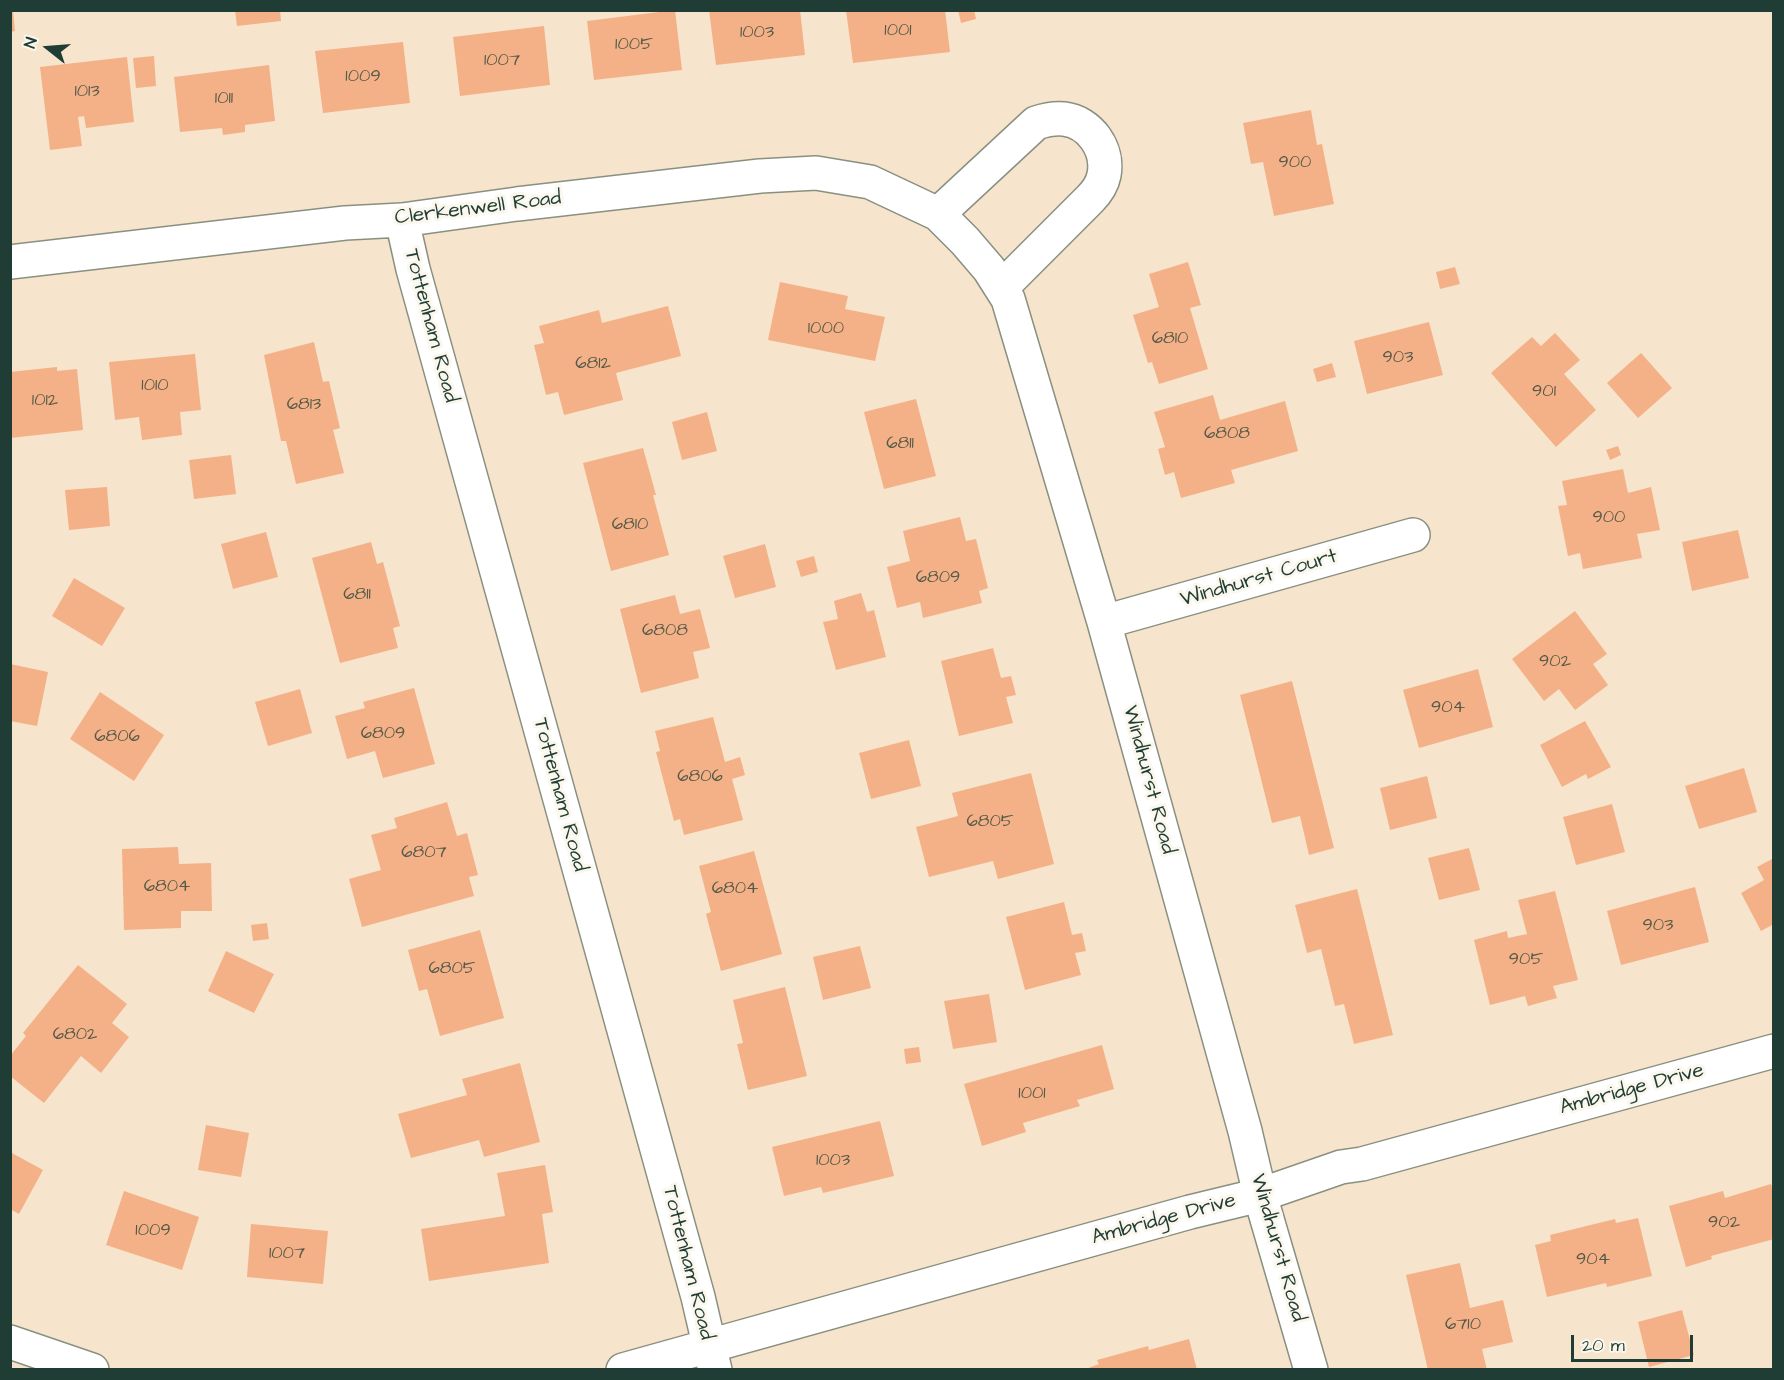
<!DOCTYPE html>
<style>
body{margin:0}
#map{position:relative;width:1784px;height:1380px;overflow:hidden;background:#f6e4cc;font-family:"Architects Daughter",sans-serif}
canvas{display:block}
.frame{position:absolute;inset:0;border:12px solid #1f3d34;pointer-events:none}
.north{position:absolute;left:18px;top:18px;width:60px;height:60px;-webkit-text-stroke:4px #fbf7ec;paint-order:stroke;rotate:287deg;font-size:16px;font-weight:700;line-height:24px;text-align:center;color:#1f3d34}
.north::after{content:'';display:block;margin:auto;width:21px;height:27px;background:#1f3d34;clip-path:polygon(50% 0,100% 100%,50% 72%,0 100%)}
.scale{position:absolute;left:1571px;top:1335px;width:122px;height:27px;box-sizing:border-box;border:3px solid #1f3d34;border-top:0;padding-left:8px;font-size:18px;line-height:21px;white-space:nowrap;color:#1f3d34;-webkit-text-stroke:4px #fbf7ec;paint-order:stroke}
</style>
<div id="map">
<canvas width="1784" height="1380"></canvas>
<div class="frame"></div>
<div class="north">N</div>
<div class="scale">20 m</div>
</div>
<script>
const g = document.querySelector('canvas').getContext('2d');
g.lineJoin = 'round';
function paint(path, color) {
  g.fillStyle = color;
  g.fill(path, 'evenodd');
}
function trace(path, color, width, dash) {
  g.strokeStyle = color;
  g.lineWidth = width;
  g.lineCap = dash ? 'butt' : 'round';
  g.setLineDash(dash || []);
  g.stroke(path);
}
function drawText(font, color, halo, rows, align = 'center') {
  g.font = font + ' "Architects Daughter",sans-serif';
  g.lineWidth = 6;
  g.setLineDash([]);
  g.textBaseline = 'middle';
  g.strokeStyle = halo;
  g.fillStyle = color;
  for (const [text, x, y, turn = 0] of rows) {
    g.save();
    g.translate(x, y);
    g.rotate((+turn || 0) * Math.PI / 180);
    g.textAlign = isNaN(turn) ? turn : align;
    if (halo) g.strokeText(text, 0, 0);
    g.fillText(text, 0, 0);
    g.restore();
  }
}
paint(new Path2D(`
 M10,10H13L15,31L10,32Z
 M235,10H280L281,21L237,26Z
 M675,10L682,70L594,80L587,21Z
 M709,10H800L805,55L716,65Z
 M846,10H945L950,52L853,63Z
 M958,10H974L976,19L961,23Z
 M544,26L550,85L460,96L453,37Z
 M403,42L410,103L323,113L315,51Z
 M154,56L156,86L136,88L133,58Z
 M127,57L134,122L86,128L84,116L78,117L82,146L50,150L40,67Z
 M269,65L275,121L245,125V132L223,135L222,128L180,132L174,77Z
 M1311,110L1317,145L1322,144L1334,204L1274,216L1263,162L1251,164L1243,123Z
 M1188,262L1201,305L1190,308L1208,369L1159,384L1152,362L1148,363L1133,315L1159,307L1149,274Z
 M1455,267L1460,284L1440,289L1436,272Z
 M780,282L848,296L845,309L885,317L875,361L768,340Z
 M668,306L681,356L616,373L623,400L564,415L558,392L546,395L534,345L544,343L539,326L599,310L602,323Z
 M1429,322L1443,375L1367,394L1354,341Z
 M1555,333L1580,360L1564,374L1596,410L1556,447L1491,373L1532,337L1541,346Z
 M314,342L323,382L329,381L340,428L333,430L344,473L296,484L286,441H281L264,355Z
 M1641,353L1672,388L1638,418L1607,383Z
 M195,354L201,410L180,412L182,435L142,440L139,417L115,420L109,362Z
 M1332,363L1336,377L1317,382L1313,369Z
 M57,367V371L77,369L83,430L10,438V372Z
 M1213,395L1220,420L1285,401L1298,451L1231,470L1235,483L1181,498L1174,472L1165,475L1158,449L1165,447L1154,412Z
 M916,399L936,476L884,489L864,412Z
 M707,412L717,451L682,460L672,422Z
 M1618,446L1621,455L1610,460L1606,450Z
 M643,448L656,495H653L669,555L611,571L583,463Z
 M231,455L236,494L194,499L189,460Z
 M1623,469L1628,493L1651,487L1660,530L1637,534L1642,558L1583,569L1580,553L1568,556L1558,506L1567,505L1562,481Z
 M107,487L110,526L69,530L65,490Z
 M960,517L966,541L976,539L988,588L979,591L982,603L923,618L920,602L897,608L887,567L910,561L903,531Z
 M1738,530L1749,578L1692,591L1682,542Z
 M266,532L278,577L233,589L221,544Z
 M371,542L377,564L383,562L400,626L393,628L398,648L340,663L312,558Z
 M765,544L776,587L735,598L723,556Z
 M814,556L818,572L801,577L796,561Z
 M74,578L125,608L102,646L52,616Z
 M861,593L867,612L874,610L886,657L836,670L823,622L838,619L834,601Z
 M675,595L680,614L700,609L710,648L693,652L699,678L641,693L620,609Z
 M1575,611L1607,654L1593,664L1608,685L1575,710L1559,689L1544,701L1512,659Z
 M993,648L1001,678L1011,676L1016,695L1006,697L1013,723L959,736L941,661Z
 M10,664L48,672L37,726L10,721Z
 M1478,669L1493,727L1419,748L1403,690Z
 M1292,681L1334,848L1309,855L1300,816L1272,823L1240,695Z
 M414,688L435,764L383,778L375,751L347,759L335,716L365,708L363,702Z
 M300,689L312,733L268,746L255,702Z
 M100,692L164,735L134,781L70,739Z
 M713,717L725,762L740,757L745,775L732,779L743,820L684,835L680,819L674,821L656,752L660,751L655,731Z
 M1585,721L1611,767L1588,779L1586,774L1562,787L1540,745Z
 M909,740L921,786L871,799L859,753Z
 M1744,768L1757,812L1699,829L1685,786Z
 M1031,773L1054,864L998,879L993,861L929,877L916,827L958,816L952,793Z
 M1427,776L1437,818L1390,830L1380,788Z
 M447,802L457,836L467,833L478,875L469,877L474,896L362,927L349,879L381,870L371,835L397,828L394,818Z
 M1612,804L1625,852L1576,865L1563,817Z
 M178,847L179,864L211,863L212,911H181V928L124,930L122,849Z
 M1469,848L1480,890L1439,900L1428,858Z
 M754,851L782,954L721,971L706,914L711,912L699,866Z
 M1774,858V924L1761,931L1741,893L1764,880L1757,867Z
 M1695,887L1709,942L1621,965L1607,911Z
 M1357,889L1393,1035L1354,1044L1344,1004L1335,1006L1321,949L1307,953L1295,905Z
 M1555,891L1578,980L1553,986L1557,998L1528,1006L1525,996L1490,1005L1474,940L1507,931L1508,938L1527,934L1518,900Z
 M1064,902L1072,935L1082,933L1086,951L1075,953L1081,975L1025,990L1006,917Z
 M267,923L269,939L253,941L251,925Z
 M480,930L504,1018L440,1036L427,989L419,991L408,950Z
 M860,946L871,988L823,1000L813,957Z
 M226,951L274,974L254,1013L208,991Z
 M78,965L127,1004L112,1023L129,1037L101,1073L81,1056L44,1103L10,1076V1056L26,1036L23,1033Z
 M785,987L807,1076L748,1090L737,1044L743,1043L733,1000Z
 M989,994L997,1042L953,1049L944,1001Z
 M1102,1045L1114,1089L1077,1100L1080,1106L1023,1123L1026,1132L982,1146L964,1084Z
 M919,1047L921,1062L906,1064L904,1049Z
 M520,1063L540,1142L484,1157L479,1140L411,1158L398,1114L467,1095L462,1079Z
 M880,1121L894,1176L823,1193L821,1187L784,1196L772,1147Z
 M206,1125L249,1133L241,1177L198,1170Z
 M10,1152L43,1170L19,1214L10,1209Z
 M545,1165L553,1212L542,1214L549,1263L429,1281L421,1229L505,1216L497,1173Z
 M1771,1184L1774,1193V1239L1711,1256L1712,1259L1686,1267L1669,1206L1723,1191L1725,1198Z
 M124,1191L199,1217L182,1270L106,1245Z
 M1638,1218L1652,1276L1607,1287L1606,1283L1547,1297L1535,1245L1551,1241L1550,1235L1615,1219L1616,1223Z
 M251,1224L328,1231L323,1284L247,1277Z
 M1460,1263L1470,1308L1503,1300L1513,1342L1482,1349L1487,1370H1428L1406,1275Z
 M1682,1310L1694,1355L1649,1367L1638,1322Z
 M1189,1339L1197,1370H1083L1099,1364L1097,1360L1148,1346L1149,1350Z`), '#f4b187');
const minor = new Path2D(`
 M938,214L1036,123C1045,120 1054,118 1064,119C1090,122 1109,149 1104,175C1102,185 1097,192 1090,199L1001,288
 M402,220L413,269L698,1297L715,1370
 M10,262L345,223L402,220L517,204L760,176L816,173L870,182L938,214L965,241L989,269L1008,299L1104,622L1245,1131L1260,1195L1311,1370
 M1104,622L1413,535
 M10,1342L92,1370
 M623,1370L1190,1212L1260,1195L1341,1167L1362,1164L1774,1051`);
trace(minor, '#8a9080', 36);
trace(minor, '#fff', 33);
drawText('18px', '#545a49', null, [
 ["1001",898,31],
 ["1003",757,33],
 ["1005",634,45],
 ["1007",502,61],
 ["1009",363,77],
 ["1013",87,92],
 ["1011",224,99],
 ["900",1295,163],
 ["1000",826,329],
 ["6810",1170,339],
 ["903",1398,358],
 ["6812",593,364],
 ["1010",155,386],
 ["901",1544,392],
 ["1012",45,401],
 ["6813",304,405],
 ["6808",1227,434],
 ["6811",900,444],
 ["900",1609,518],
 ["6810",630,525],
 ["6809",938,578],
 ["6811",357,595],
 ["6808",665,631],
 ["902",1555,662],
 ["904",1448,708],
 ["6809",383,734],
 ["6806",117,737],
 ["6806",700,777],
 ["6805",990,822],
 ["6807",424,853],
 ["6804",167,887],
 ["6804",735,889],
 ["903",1658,926],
 ["905",1526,960],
 ["6805",452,969],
 ["6802",75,1035],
 ["1001",1032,1094],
 ["1003",833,1161],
 ["902",1724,1223],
 ["1009",153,1231],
 ["1007",287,1254],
 ["904",1593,1260],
 ["6710",1463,1325]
]);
drawText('21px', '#1f3d34', '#fbf7ec', [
 ["Clerkenwell Road",478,209,-7],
 ["Tottenham Road",430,326,75],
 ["Windhurst Court",1259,579,-16],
 ["Windhurst Road",1148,780,75],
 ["Tottenham Road",559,795,75],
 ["Ambridge Drive",1632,1090,-15],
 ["Ambridge Drive",1164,1220,-15],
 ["Windhurst Road",1277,1248,74],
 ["Tottenham Road",687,1263,76]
]);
</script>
